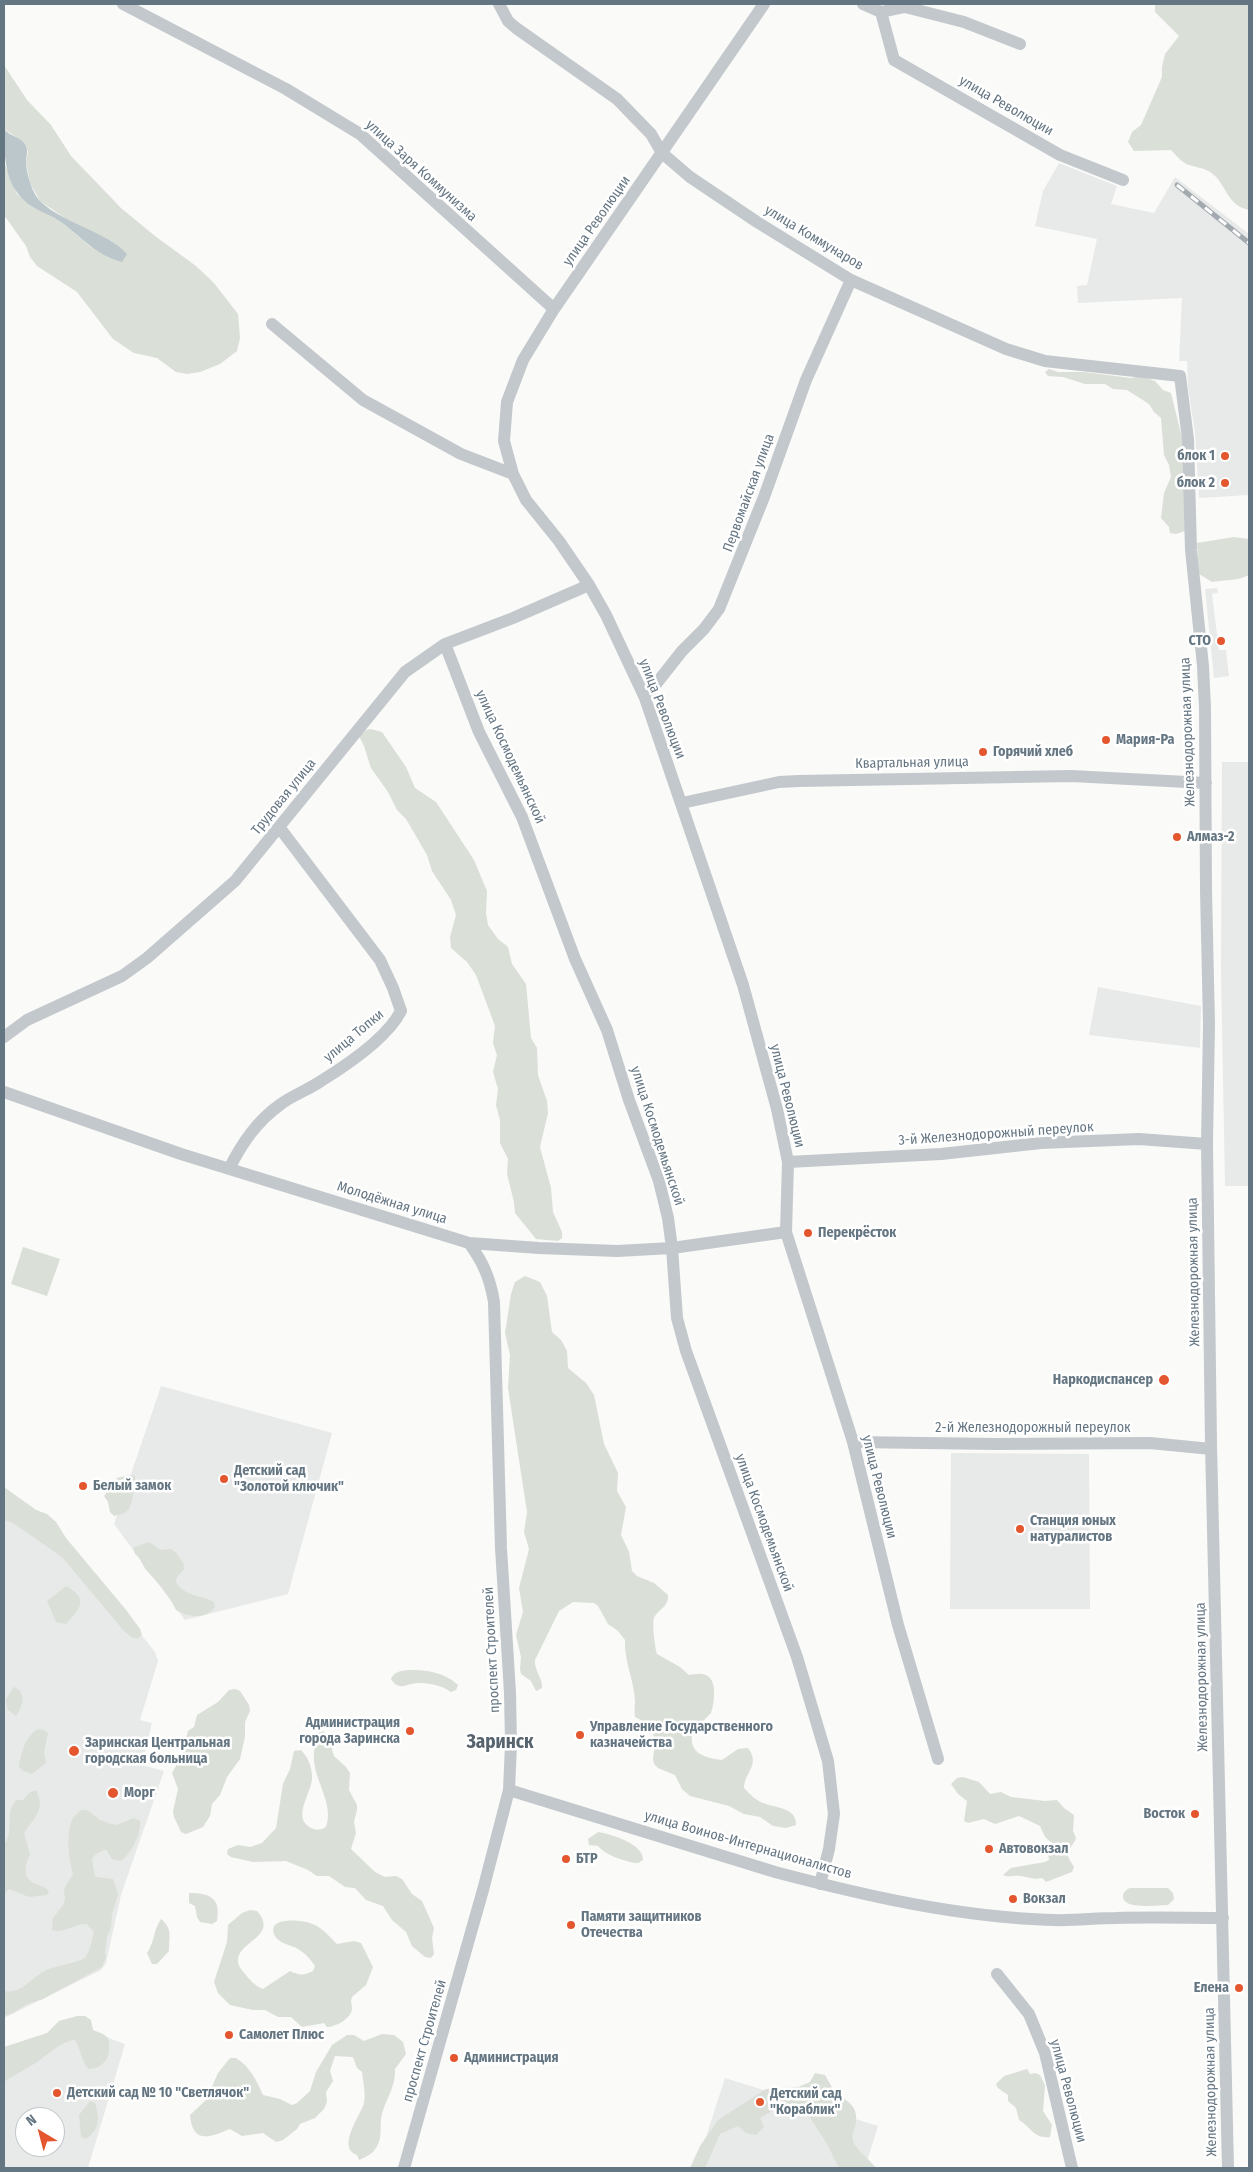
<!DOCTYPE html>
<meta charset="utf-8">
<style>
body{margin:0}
#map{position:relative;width:1253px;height:2172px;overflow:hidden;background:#fafaf8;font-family:"Fira Sans Condensed",sans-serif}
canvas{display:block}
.frame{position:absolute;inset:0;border:5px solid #657683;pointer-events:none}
.north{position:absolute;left:15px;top:2107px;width:50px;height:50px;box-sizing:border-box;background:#fff;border:1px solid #c1c8cd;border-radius:50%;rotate:323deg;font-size:14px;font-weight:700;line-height:20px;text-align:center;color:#657683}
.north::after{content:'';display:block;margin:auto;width:18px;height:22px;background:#e4572e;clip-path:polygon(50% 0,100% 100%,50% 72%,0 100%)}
</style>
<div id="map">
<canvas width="1253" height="2172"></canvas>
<div class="frame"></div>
<div class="north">N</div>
</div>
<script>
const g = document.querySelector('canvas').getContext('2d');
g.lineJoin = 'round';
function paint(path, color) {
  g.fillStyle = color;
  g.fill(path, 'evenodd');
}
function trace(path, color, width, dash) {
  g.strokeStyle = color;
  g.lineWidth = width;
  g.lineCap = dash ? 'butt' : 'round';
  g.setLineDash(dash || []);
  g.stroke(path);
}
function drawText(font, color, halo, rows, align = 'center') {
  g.font = font + ' "Fira Sans Condensed",sans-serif';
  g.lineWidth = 5;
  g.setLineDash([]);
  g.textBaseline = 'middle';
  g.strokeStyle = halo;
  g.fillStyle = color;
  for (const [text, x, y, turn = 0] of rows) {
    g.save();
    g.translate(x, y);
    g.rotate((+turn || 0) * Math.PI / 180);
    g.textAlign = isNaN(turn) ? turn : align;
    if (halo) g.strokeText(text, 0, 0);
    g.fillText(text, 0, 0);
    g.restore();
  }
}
paint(new Path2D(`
 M1059,163L1117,186L1111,204L1154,213L1175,177L1249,234V495L1199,498L1195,433L1188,387L1187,361H1179L1182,298L1078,303L1077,286L1087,285L1097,239L1035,226L1043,191Z
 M1217,588L1218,593L1212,594L1219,650H1226L1229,676L1214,678L1205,589Z
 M1222,762H1249V1186H1225L1221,970Z
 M1098,987L1201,1006L1200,1048L1089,1035Z
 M161,1386L332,1433L288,1594L185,1620L114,1524Z
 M951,1453L1089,1454L1090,1609H950Z
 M4,1488L49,1519L155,1652L158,1661L140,1720L152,1723L142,1765L164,1771L121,1895L106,1963L101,1970L4,2018Z
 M70,2024L125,2044L88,2168H4V2068ZM25,2117H55V2147H25Z
 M725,2078L878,2126L865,2168H696Z`), '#e8e9e9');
paint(new Path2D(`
 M1155,4H1249V210C1228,206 1227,187 1214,175C1207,168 1198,168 1189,165C1182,163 1176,155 1171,150L1134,151L1128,142L1132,132L1141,125L1162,77V67L1165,54L1179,36L1155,12Z
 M4,65L27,100L51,125L71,156L121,208L155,236L196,266L214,283L238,314L240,338L237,351L220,364L200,372L187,374L176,372L157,358L134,353L113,339L77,292L37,266L30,257L26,246L4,215V162L17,194L33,207L60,221L92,248L69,221L40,201L30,183L26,162L28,152L25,143L4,129Z
 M1049,369L1058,372H1084L1131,378L1141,376L1155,381L1163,390L1171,393L1183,442L1186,501C1182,514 1187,519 1185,531L1176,534L1170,533L1169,527L1161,518L1164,493L1171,477L1169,465L1164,455L1161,418L1154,412L1149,404L1127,390L1113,389L1105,384H1085L1063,377L1048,376L1045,372Z
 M1234,537L1249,539V575C1234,582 1226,579 1212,582L1199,574L1197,543Z
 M371,729L382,732L406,767L415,788L436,802L474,860L487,891L486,913L488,925L498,939L508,947L512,964L526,984L531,1038L537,1048L538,1075L547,1101L548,1113L540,1147L551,1188L553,1212L562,1232V1238L558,1241L536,1239L515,1213L514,1202L507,1174L508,1159L500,1143V1120L496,1105L498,1089L493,1072L497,1055L493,1043L495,1026L476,975L467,962L451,948L450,937L456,915L451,900L432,871L427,855L406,819L397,810L388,792L371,768L364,746L359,736L366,730Z
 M23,1247L60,1259L47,1296L11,1284Z
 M525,1276L540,1282L547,1296L552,1332L561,1340L567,1351L568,1368L586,1383L594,1395L604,1444L618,1473L617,1491L626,1507L621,1535L629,1552L632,1571L637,1576L654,1583L668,1595C669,1607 658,1609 654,1618C652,1623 655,1648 657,1654L680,1667L689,1675C695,1674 704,1672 709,1677C717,1684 714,1705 711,1713L699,1725L692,1734C689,1754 706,1758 722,1760L738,1749L748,1748C761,1765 744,1773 744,1788C750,1794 755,1800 763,1803C775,1808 797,1807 796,1825L786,1828L773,1826L760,1817L744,1814L729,1806L690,1796L682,1789L675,1775L658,1768L654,1764L653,1759L655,1743L652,1728L649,1724L635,1717C634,1711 635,1706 635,1701C634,1680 624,1661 625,1640L618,1631L608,1624L598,1606L594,1603L573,1602L559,1611L535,1660C534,1671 543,1678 542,1688L536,1691L531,1681L521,1674L520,1669L521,1657L516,1635L523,1612L519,1588L529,1549L524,1532L527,1512L508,1388L510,1355L505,1333L511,1294L515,1282Z
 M129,1475L135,1476C136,1480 132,1505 129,1509C126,1513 119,1515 114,1516L110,1512L108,1502L104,1496L117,1478Z
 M4,1487L36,1510L47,1514L56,1522L66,1538L127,1611L140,1629L142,1635L138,1638H133L125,1632L62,1557L13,1523L4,1520Z
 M149,1542L160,1550L171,1549L176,1553L183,1563L184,1569L177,1577L176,1582C183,1596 201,1595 214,1602L215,1607C206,1620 188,1617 176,1610C169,1594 158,1583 147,1571C142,1565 141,1558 135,1554L133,1548Z
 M66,1586C89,1599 81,1608 66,1624L56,1622L47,1601Z
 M409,1670C427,1670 444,1672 458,1685L456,1690L451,1692C443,1686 430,1683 420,1683C407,1682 400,1693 391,1679C395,1671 400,1671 409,1670Z
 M14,1687C27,1693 23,1706 16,1716L7,1709L6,1699Z
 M235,1689L240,1691L249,1705L250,1711L245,1722V1737L240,1759L227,1777L220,1795L212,1804L210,1816L203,1827L186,1834L181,1832L174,1817L173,1811L178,1789L172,1773L181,1757L188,1731L194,1727L197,1715L218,1702L229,1690Z
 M38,1729L44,1730L48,1733L44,1752L46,1763L32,1774L23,1771L19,1767C21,1752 25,1737 38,1729Z
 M323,1731L327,1734L334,1756L346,1767L350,1773L349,1790L357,1805V1810L354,1822L356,1833L351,1849L375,1872L385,1877L396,1876L402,1879L412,1894L422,1901L434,1928L432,1938L434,1954L431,1958L425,1957L412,1946L406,1932L392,1920L383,1906L366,1900L355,1888L345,1887L329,1876H317L308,1870L286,1861L253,1862L231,1857L227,1854L228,1849L238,1845L250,1847L262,1843L276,1828L283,1784L290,1769L294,1751L301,1750C308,1758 311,1764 312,1775C314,1791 290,1817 311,1828C317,1831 321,1830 326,1827C334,1805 316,1783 314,1761C313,1752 316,1742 318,1733Z
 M963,1777L979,1782L990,1794L1001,1792L1011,1797L1045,1801L1057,1800L1064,1808L1074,1815L1073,1831L1076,1838C1075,1843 1066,1851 1068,1856C1069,1860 1072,1863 1074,1867L1072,1872L1046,1882L1042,1878C1031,1880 1030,1877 1020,1876C1013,1875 1010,1878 1003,1875L1011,1868L1045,1862L1049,1860L1048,1854L1053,1844L1045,1837L1040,1826L1019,1816L995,1824L984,1819L968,1823L964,1821L967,1801L958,1794L951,1784L957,1778Z
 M36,1790C46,1809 34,1818 24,1833L30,1854L26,1864V1876C36,1888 39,1882 49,1891L47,1895L29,1897L9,1889L4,1894V1845C15,1831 4,1814 16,1800H23L30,1792Z
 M82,1810H87L100,1820L111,1824L117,1825L134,1818L140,1821C142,1832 131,1854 121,1861L112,1859L106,1849L96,1854L92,1859L95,1877L113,1879L118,1894L112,1914L111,1927L107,1937L105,1952L106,1957L102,1967L43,1999L27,2004L13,2013L4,2016V1991C22,1995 32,1976 47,1970C56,1966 80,1962 85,1958C90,1952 92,1939 94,1932L87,1924C75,1923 64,1934 52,1930L53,1918L63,1905L65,1899L64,1889L73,1874C69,1858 65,1834 73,1818C75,1815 79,1812 82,1810Z
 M598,1832C611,1834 644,1844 643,1860L638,1863C628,1863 605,1855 598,1846L589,1845L588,1839Z
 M1130,1888H1168L1173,1893L1174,1899L1168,1905C1158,1905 1124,1910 1123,1897C1123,1892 1126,1890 1130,1888Z
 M189,1893C210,1893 221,1898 217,1921L212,1924L200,1922L197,1917L195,1906L189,1903Z
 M250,1910L257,1911C279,1936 239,1941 238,1960C237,1965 242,1970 245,1974C250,1980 255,1986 263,1989L290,1971C299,1975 304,1976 313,1971L315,1966C310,1959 306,1954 298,1949C292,1945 279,1944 275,1936C265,1916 301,1920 310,1923C322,1927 329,1936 337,1944L354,1941L361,1943L373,1967L366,1985L352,1997C350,2002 352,2004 352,2009C351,2019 335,2027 327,2027L324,2023L302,2027L291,2017H278L265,2010H253L230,2005L218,1993L214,1982L227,1942L228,1925L242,1913Z
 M161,1919C173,1929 169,1937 169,1951L157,1964H152L147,1953C155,1942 153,1930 161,1919Z
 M77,2016H85L91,2020L93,2030L103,2034L108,2038C112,2054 106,2068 89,2069C82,2064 81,2049 75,2040C60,2041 47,2056 34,2064C24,2070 14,2075 4,2082V2047L47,2033L59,2021Z
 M382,2034L394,2035L403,2042L406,2054L395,2069C396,2088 384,2101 381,2119C380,2128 382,2138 377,2146C373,2154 366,2157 359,2160L357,2155C336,2147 361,2115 364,2103C366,2094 363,2081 362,2072L357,2068L353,2057L335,2056L330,2071L333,2081L326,2092L327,2102L324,2109L315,2118L300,2124L297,2129L283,2140L276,2142L263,2133L242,2136L230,2129C210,2137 193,2145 190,2115L206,2100L218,2073L230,2058H236C250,2067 256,2079 263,2095L280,2099L292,2105L297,2103L310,2091L316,2072L332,2045L347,2035H354L364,2041Z
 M1027,2069L1030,2074L1035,2073L1040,2075L1045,2085L1043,2111L1052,2125L1050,2137C1034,2139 1031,2127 1019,2120L1016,2108L1008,2101V2095L998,2088L996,2084L1004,2076Z
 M815,2073L825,2075L837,2096C849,2100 858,2108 856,2122C855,2129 851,2134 853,2141C856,2150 870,2160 876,2168H839L826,2142L809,2116L789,2108L779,2107L760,2118L764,2127L756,2135L746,2133L738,2126L720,2134L705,2168H690L700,2146L718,2120L766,2089L798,2087L810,2082Z
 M90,2101L95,2103C100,2119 100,2129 86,2139L81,2137L79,2115Z`), '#dadfd7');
paint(new Path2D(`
 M4,129C9,136 21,137 25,144C29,151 26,156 26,163C27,175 32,194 41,202C66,225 106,231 127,254L122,262C96,255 81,237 61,222C53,216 42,213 33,207C5,190 4,159 4,129Z`), '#bbc7cb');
trace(new Path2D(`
 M123,4L286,89L360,134L554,309
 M499,4L508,21L516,28L617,99L651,134L662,153L690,177L757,222L851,280L1006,349L1045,361L1180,376L1188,439L1191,550L1203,666L1205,708L1206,890L1209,1024L1207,1144L1211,1444L1228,2168
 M764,4L554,309L523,360L507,402L504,441L513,474L526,500L559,541L589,585L606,615L645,698L743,985L777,1109L788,1162L786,1232L853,1442L898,1625L938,1759
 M863,4L881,12L894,60L1060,155L1123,180
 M881,12L905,7L964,22L1020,44
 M272,324L363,400L461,454L513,474
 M445,644L479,732L522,817L575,959L607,1030L629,1100L659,1181L668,1218L672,1248L677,1318L686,1351L797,1657L828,1761L834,1814L829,1849L820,1884
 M645,698L682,651L704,629L719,609L764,497L806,380L851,280
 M682,803L779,782L799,781L1071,776L1206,783
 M4,1037L27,1020L122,976L147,958L235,881L405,672L445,644L513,618L589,585
 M4,1092L181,1154L469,1243L539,1248L617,1251L672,1248L786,1232
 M788,1162L941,1154L1041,1143L1139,1139L1207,1144
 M229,1169C242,1143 257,1121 281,1104C293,1095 308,1090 321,1081C347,1065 387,1038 401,1011L393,988L380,960L279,827
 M853,1442L996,1444L1150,1443L1211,1449
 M509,1790L775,1872C866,1896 958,1917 1052,1920C1073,1921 1095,1918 1116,1918C1152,1917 1187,1918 1223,1918
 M997,1974L1029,2014L1045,2053L1072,2168
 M404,2168L483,1890L509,1790L511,1744L510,1693L501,1548L494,1302C490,1278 483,1262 469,1243`), '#c3c8cc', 12);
const rail = new Path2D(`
 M1177,185L1249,243`);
trace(rail, '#a2aab0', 5);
trace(rail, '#fff', 3, [9]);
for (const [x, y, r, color] of [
 [1225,456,5,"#e4572e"],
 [1225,483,5,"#e4572e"],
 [1221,641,5,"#e4572e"],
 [1106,740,5,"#e4572e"],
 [983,752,5,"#e4572e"],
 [1177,837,5,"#e4572e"],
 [808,1233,5,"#e4572e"],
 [1164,1380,6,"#e4572e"],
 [224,1479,5,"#e4572e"],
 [83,1486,5,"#e4572e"],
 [1020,1529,5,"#e4572e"],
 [410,1731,5,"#e4572e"],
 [580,1735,5,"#e4572e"],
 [74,1751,6,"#e4572e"],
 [113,1793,6,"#e4572e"],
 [1195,1814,5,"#e4572e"],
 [989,1849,5,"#e4572e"],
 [566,1859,5,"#e4572e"],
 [1013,1899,5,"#e4572e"],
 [571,1925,5,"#e4572e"],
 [1239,1988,5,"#e4572e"],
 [229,2035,5,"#e4572e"],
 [454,2058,5,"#e4572e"],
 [57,2093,5,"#e4572e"],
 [760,2102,5,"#e4572e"]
]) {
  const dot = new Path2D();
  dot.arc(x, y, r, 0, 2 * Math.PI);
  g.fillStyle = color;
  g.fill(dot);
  trace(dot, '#fff', 2);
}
drawText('14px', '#657683', '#fff', [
 ["улица Революции",1006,106,30],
 ["улица Заря Коммунизма",421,171,42],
 ["улица Революции",597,221,-55],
 ["улица Коммунаров",814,238,31],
 ["Первомайская улица",749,493,-70],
 ["улица Революции",662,709,69],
 ["Железнодорожная улица",1188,732,-92],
 ["улица Космодемьянской",510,757,65],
 ["Квартальная улица",912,763,-1],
 ["Трудовая улица",284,797,-51],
 ["улица Топки",354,1036,-40],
 ["улица Революции",787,1096,76],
 ["3-й Железнодорожный переулок",996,1134,-4],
 ["улица Космодемьянской",657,1136,72],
 ["Молодёжная улица",392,1203,17],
 ["Железнодорожная улица",1194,1272,-91],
 ["2-й Железнодорожный переулок",1033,1428],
 ["улица Революции",879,1487,76],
 ["улица Космодемьянской",764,1523,70],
 ["проспект Строителей",492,1650,-93],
 ["Железнодорожная улица",1202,1677,-91],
 ["улица Воинов-Интернационалистов",748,1845,16],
 ["проспект Строителей",425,2041,-74],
 ["Железнодорожная улица",1211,2082,-91],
 ["улица Революции",1068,2091,75]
]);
drawText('bold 14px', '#657683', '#fff', [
 ["блок 1",1215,456,"right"],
 ["блок 2",1215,483,"right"],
 ["СТО",1211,641,"right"],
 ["Мария-Ра",1116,740],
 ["Горячий хлеб",993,752],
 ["Алмаз-2",1187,837],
 ["Перекрёсток",818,1233],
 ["Наркодиспансер",1153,1380,"right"],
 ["Детский сад",234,1471],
 ["\"Золотой ключик\"",234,1487],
 ["Белый замок",93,1486],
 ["Станция юных",1030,1521],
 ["натуралистов",1030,1537],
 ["Администрация",400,1723,"right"],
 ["города Заринска",400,1739,"right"],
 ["Управление Государственного",590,1727],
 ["казначейства",590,1743],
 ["Заринская Центральная",85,1743],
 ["городская больница",85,1759],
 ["Морг",124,1793],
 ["Восток",1185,1814,"right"],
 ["Автовокзал",999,1849],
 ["БТР",576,1859],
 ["Вокзал",1023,1899],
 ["Памяти защитников",581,1917],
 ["Отечества",581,1933],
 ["Елена",1229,1988,"right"],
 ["Самолет Плюс",239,2035],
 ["Администрация",464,2058],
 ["Детский сад № 10 \"Светлячок\"",67,2093],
 ["Детский сад",770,2094],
 ["\"Кораблик\"",770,2110]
], 'left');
drawText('bold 19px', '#57646e', '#fff', [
 ["Заринск",500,1743]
]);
</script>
